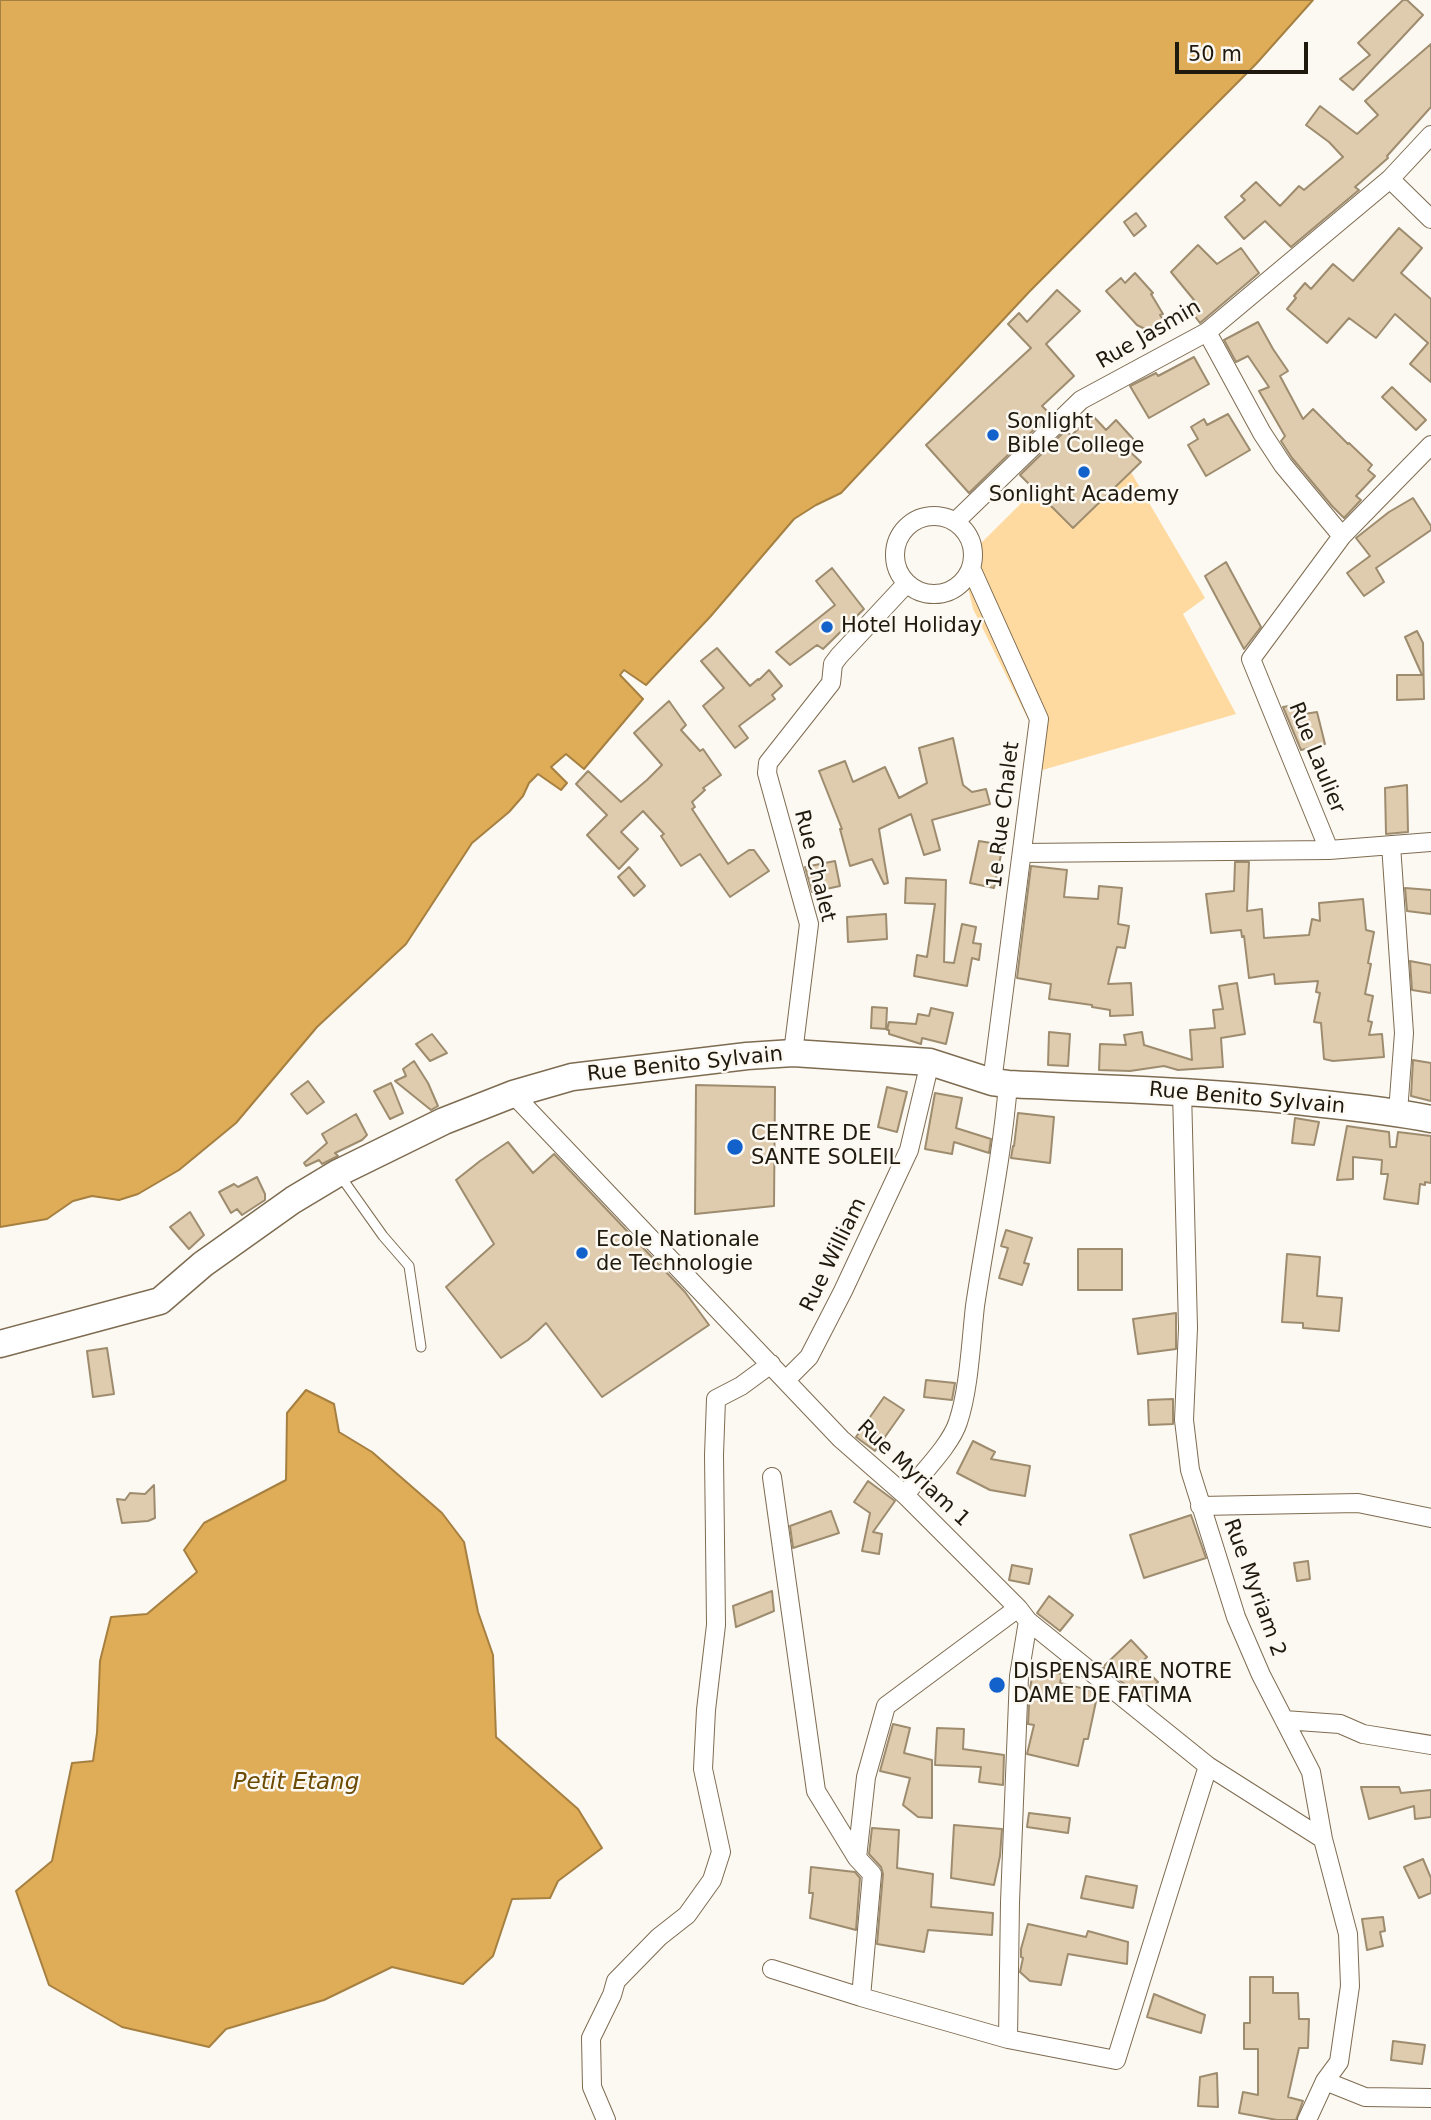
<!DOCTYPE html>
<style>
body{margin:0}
#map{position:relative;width:1431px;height:2120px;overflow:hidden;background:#fcf8f2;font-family:"DejaVu Sans",sans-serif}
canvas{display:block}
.scale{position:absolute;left:1175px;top:42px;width:133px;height:32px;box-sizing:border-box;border:4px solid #20190e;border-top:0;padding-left:9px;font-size:21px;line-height:24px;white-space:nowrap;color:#20190e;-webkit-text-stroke:5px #fcf8f2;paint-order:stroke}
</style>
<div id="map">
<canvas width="1431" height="2120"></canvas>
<div class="scale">50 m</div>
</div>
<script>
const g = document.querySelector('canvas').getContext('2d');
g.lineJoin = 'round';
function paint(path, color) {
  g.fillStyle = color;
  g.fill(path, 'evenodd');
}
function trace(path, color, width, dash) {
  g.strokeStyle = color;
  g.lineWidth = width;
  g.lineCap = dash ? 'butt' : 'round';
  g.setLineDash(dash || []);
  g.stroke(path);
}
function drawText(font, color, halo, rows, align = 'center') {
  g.font = font + ' "DejaVu Sans",sans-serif';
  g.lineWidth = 5;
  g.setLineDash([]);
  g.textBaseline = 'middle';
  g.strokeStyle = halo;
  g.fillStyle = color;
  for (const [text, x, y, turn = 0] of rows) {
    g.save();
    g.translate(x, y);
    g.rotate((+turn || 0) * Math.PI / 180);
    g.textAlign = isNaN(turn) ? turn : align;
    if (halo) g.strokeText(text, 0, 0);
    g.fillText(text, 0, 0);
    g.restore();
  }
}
paint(new Path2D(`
 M1102,423L1205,598L1183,614L1236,714L1039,771V741L973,609L962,562Z`), '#ffdaa0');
const water = new Path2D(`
 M0,0H1313L1256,64L1030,291L841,493L816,505L794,519L710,617L646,685L624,670L620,675L643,699L584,769L566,754L551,767L567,783L561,790L538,774L529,783L523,796L509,812L472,843L406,944L317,1027L236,1123L179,1170L138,1194L119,1200L92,1196L73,1201L47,1219L0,1227Z
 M306,1390L334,1404L339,1432L372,1452L442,1513L464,1542L478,1612L493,1655L496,1737L578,1809L602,1848L558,1881L550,1898L512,1899L493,1956L463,1984L392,1967L324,2000L226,2029L209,2047L122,2027L49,1985L16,1891L52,1861L72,1763L93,1761L97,1733L100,1661L111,1617L147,1614L197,1572L184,1550L204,1523L286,1480L287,1413Z`);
paint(water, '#dfac57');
trace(water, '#a68041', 2);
const building = new Path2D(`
 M1403,0H1407L1423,15L1353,90L1340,79L1370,55L1358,43Z
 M1431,44V107L1387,156L1388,158L1355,187L1359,190L1291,247L1265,221L1244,239L1225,217L1245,200L1241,196L1256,182L1280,206L1299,186L1304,190L1343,157L1329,142L1306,125L1320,106L1357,134L1378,115L1365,101Z
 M1136,213L1146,226L1134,236L1124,222Z
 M1399,228L1422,248L1401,273L1431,299V382L1410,364L1428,343L1395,314L1376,338L1349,318L1327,343L1287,309L1296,298L1294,296L1305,283L1311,289L1333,264L1353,281Z
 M1198,245L1217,264L1241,248L1259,273L1200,323L1187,306L1194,300L1171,272Z
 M1135,273L1153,293L1151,294L1163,314L1160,315L1169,329L1154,338L1151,332L1137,325L1106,291L1121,278L1125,283Z
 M1057,290L1080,311L1046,344L1074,376L1042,406L1050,414L969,493L926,445L1031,348L1008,324L1019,313L1027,322Z
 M1258,322L1273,349L1288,371L1280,376L1303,419L1313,409L1348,444L1349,443L1372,465L1368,470L1375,476L1356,496L1361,500L1344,518L1332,506L1292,458L1281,441L1285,436L1259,391L1269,387L1248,356L1236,362L1224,340Z
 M1194,357L1209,384L1149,418L1130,386L1156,373L1158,376Z
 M1392,387L1426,420L1416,430L1382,397Z
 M1228,414L1250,450L1206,476L1188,445L1198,439L1191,427L1204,419L1207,425Z
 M1092,415L1106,430L1116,420L1134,440L1127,449L1141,462L1073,528L1020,475L1066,430L1071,436Z
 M1413,498L1431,526V530L1376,568L1384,582L1364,596L1347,573L1370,556L1356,538L1389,512Z
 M1226,562L1261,627L1244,649L1205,576Z
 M832,568L864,609L823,649L817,645L790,665L776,652L835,605L816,581Z
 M1417,631L1423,643L1424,699L1397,700V675H1422L1405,637Z
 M717,648L750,686L758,679L759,680L769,670L782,686L772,695L775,699L739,726L748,738L735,748L703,706L724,688L701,661Z
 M669,701L686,725L681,730L700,751L703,749L721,775L703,788L705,790L692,802L695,807L692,809L728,864L749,850H754L769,871L730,897L700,854L681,866L661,836L664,834L643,811L621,832L638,849L619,869L587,835L607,815L576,784L588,771L621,802L647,780L662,765L634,733Z
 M1301,704L1304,714L1317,712L1325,744L1301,750L1283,707Z
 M953,738L963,785L972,792L986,789L990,804L932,820L940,850L924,855L911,814L879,829L888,883L884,884L872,859L850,866L840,829H842L819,771L845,761L853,782L885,767L899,798L927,783L919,748Z
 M1407,785L1408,832L1386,834L1385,788Z
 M979,841L1003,845L994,888L970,883Z
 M835,861L840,886L812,892L805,867Z
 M1235,862H1249L1247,911L1262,909L1264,938L1309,935L1312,919L1320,921L1319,903L1363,899L1366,930L1374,932L1368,963L1371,964L1365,994L1373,996L1368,1021L1372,1022L1369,1035L1382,1034L1384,1057L1333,1061L1324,1059L1321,1023L1314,1022L1320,993L1316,992L1318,981L1275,984L1274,974L1249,978L1244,936L1242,937L1241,930L1211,933L1206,894L1234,891Z
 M1031,866L1067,870L1064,897L1098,899L1099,886L1122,888L1118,924L1129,926L1125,948L1117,947L1108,984L1131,983L1133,1015L1110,1016V1010L1092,1007V1005L1049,999L1051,984L1017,978Z
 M629,867L645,886L634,896L618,877Z
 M906,878L946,880L944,962L954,963L962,924L976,927L973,943L981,944L979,960L972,958L967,986L914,976L917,955L927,957L935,904L905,903Z
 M1405,888L1431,890V914L1407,911Z
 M886,914L887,939L848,942L847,917Z
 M1410,961L1431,965V993L1412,990Z
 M1237,983L1245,1034L1221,1038L1223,1067L1178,1070L1164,1066L1130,1071L1099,1070L1100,1044L1126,1045L1124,1035L1142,1032L1144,1045L1192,1060L1190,1030L1215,1028L1213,1010L1223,1009L1219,986Z
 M872,1007L887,1008L886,1029L871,1028Z
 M931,1008L953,1013L946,1044L922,1038L921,1044L889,1034V1030H887L889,1022L916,1024L918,1014L929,1016Z
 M1049,1032L1070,1034L1068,1066L1048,1065Z
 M432,1034L447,1053L430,1061L416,1044Z
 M1413,1060L1431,1063V1101L1411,1096Z
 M414,1061L428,1083L438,1106L431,1110L395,1081L406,1076L403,1069Z
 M308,1081L324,1102L307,1114L291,1094Z
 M391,1083L403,1113L390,1119L374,1091Z
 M696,1085L775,1087L774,1206L695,1214Z
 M887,1087L907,1092L897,1132L878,1127Z
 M935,1093L962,1098L956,1128L991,1139L989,1153L954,1142L952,1154L925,1149Z
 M1018,1113L1054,1117L1050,1163L1011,1158L1013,1146H1014Z
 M356,1114L367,1135L362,1140L335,1153L338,1156L322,1164L319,1160L306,1166L304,1163L327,1143L322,1134Z
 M1295,1118L1319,1122L1314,1145L1292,1143Z
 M1347,1126L1389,1132L1390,1147H1396L1398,1132L1431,1136V1183L1425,1182V1185L1420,1184L1418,1204L1384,1199L1388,1174H1381L1382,1160L1353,1157V1179L1337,1180Z
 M508,1142L533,1173L554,1154L685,1292L709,1325L602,1397L546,1323L528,1340L501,1358L446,1287L494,1244L456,1180L480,1161Z
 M257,1177L265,1194V1200L242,1215L237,1209L231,1213L219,1192L234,1184L238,1187Z
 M190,1212L204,1235L189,1249L170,1227Z
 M1006,1230L1032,1238L1024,1263L1029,1264L1022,1285L999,1278L1008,1248L1001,1246Z
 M1078,1249H1122V1290H1078Z
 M1287,1254L1320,1257L1317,1296L1342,1298L1339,1331L1303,1328V1323L1282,1322Z
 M1176,1313V1349L1138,1354L1133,1319Z
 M107,1348L114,1394L93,1397L87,1351Z
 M926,1380L955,1383L952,1400L924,1397Z
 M884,1397L904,1410L875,1451L856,1437Z
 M1173,1399V1424L1149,1425L1148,1400Z
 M973,1441L995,1452L991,1459L1030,1466L1025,1496L990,1490L957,1473Z
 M868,1481L895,1501L873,1532L882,1534L879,1554L862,1551L870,1513L854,1502Z
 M154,1485L155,1518L148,1521L122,1523L117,1499L125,1500L130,1493L145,1494Z
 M831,1511L839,1533L793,1548L790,1526Z
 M1191,1515L1206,1558L1144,1578L1130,1535Z
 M1308,1561L1310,1579L1297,1581L1294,1563Z
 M1012,1565L1032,1569L1029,1584L1009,1580Z
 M772,1591L774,1611L736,1627L733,1606Z
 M1049,1596L1073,1615L1060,1631L1037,1613Z
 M1131,1640L1147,1657L1140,1664L1158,1682L1142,1698L1103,1667Z
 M1034,1668L1062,1674L1060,1683L1098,1692L1088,1739H1084L1078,1766L1027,1754L1034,1725L1028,1724L1030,1688Z
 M893,1724L910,1728L904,1753L932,1760V1818L918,1817L903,1805L910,1778L880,1771Z
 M937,1728L964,1729L963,1749L1004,1755L1003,1785L979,1782L981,1767L935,1765Z
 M1361,1787H1399L1401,1793L1431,1790V1817L1415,1819L1414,1806L1369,1819Z
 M1029,1813L1070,1818L1068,1833L1027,1827Z
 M954,1825L1002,1829L1000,1856L994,1885L951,1878Z
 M872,1828L899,1830L897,1868L933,1874L931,1907L993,1913L992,1935L928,1930L924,1952L877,1944L883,1874L881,1867L869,1854Z
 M1423,1859L1431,1878V1893L1419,1898L1404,1867Z
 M811,1867L855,1872L860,1878L856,1930L810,1918L813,1893H809Z
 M1086,1876L1137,1886L1133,1908L1081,1898Z
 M1383,1917L1385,1931L1380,1932L1383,1946L1367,1950L1362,1919Z
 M1028,1924L1086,1937L1088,1931L1128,1942L1127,1964L1068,1954L1061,1985L1030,1981L1020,1972L1023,1958L1021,1957V1949Z
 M1250,1977H1273V1993H1298L1299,2019H1309L1308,2048H1299L1288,2097L1303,2101L1296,2120H1277L1239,2113L1243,2092L1258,2095V2049H1244V2023H1250Z
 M1154,1994L1205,2015L1201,2033L1147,2017Z
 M1393,2041L1425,2045L1422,2064L1391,2060Z
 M1217,2073L1218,2107L1198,2106L1200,2077Z`);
paint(building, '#dfcbad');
trace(building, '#9e8c6f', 2);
const service = new Path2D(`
 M339,1174L383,1236L409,1266L421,1347`);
const minor = new Path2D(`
 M1390,179L1431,219
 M1207,332L1262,433L1283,465L1342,536
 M895 555a39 39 0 1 1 78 0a39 39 0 1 1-78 0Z
 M956,521L1081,400L1207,332L1390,179L1431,135
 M971,568L1039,719L992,1082
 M1391,845L1404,1033L1398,1112
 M1329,850L1431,842
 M1022,853L1329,850L1251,659L1342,536L1431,445
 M793,1053L809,924L767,773L768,763L831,683L833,664L839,656L907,583
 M1182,1091L1188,1328L1184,1420L1190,1470L1236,1617L1261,1675L1311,1772L1323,1839L1348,1934L1350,1986L1339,2062L1325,2081L1307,2120
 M513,1094L841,1439L905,1495L1018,1608L1028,1621L1208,1766L1323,1839
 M786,1380L809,1357L843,1291L909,1150L930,1062
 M772,1477L816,1791L857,1858
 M905,1495C920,1475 951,1445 958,1422C969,1390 971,1341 975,1306C986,1232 1002,1159 1008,1084
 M1200,1506L1358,1503L1431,1518
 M1284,1720L1340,1724L1363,1734L1431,1745
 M772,1969L861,1997L1008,2039L1116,2060L1208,1766
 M861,1997L872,1874L857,1858L866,1777L886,1706L1018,1608
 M1008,2039L1010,1902L1019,1676L1028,1621
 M1325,2081L1365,2097L1431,2098
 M606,2120L592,2087L591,2038L612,1995L616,1981L659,1937L687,1915L712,1880L721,1852L703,1769L706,1710L716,1625L714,1455L716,1399L741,1386L771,1364`);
const secondary = new Path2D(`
 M0,1344L160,1301L203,1264L293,1200L338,1173L444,1121L513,1094L572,1077L747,1056L793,1053L930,1062L992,1082L1008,1084C1110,1089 1212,1091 1314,1103C1353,1107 1392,1111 1431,1119`);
trace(service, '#7e6c51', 11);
trace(minor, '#7e6c51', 20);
trace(secondary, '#7e6c51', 29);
trace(service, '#fff', 9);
trace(minor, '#fff', 18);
trace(secondary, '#fff', 26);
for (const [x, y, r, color] of [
 [993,435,7,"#1362cc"],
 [1084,472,7,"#1362cc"],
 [827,627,7,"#1362cc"],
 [735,1147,9,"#1362cc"],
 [582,1253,7,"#1362cc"],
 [997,1685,9,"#1362cc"]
]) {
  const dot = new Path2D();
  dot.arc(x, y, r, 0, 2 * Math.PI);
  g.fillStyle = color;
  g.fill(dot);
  trace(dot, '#fcf8f2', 2.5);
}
drawText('21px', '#20190e', '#fcf8f2', [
 ["Rue Jasmin",1149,335,-30],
 ["Rue Laulier",1316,758,68],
 ["1e Rue Chalet",1004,815,-83],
 ["Rue Chalet",814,866,76],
 ["Rue Benito Sylvain",685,1065,-6],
 ["Rue Benito Sylvain",1247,1099,5],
 ["Rue William",834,1255,-64],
 ["Rue Myriam 1",913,1474,43],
 ["Rue Myriam 2",1254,1588,70]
]);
drawText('21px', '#20190e', '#fcf8f2', [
 ["Sonlight",1007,423],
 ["Bible College",1007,447],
 ["Sonlight Academy",1084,496,"center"],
 ["Hotel Holiday",841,627],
 ["CENTRE DE",751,1135],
 ["SANTE SOLEIL",751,1159],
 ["Ecole Nationale",596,1241],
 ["de Technologie",596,1265],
 ["DISPENSAIRE NOTRE",1013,1673],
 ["DAME DE FATIMA",1013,1697]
], 'left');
drawText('italic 23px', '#6b4a03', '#fcf8f2', [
 ["Petit Etang",296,1783]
]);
</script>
